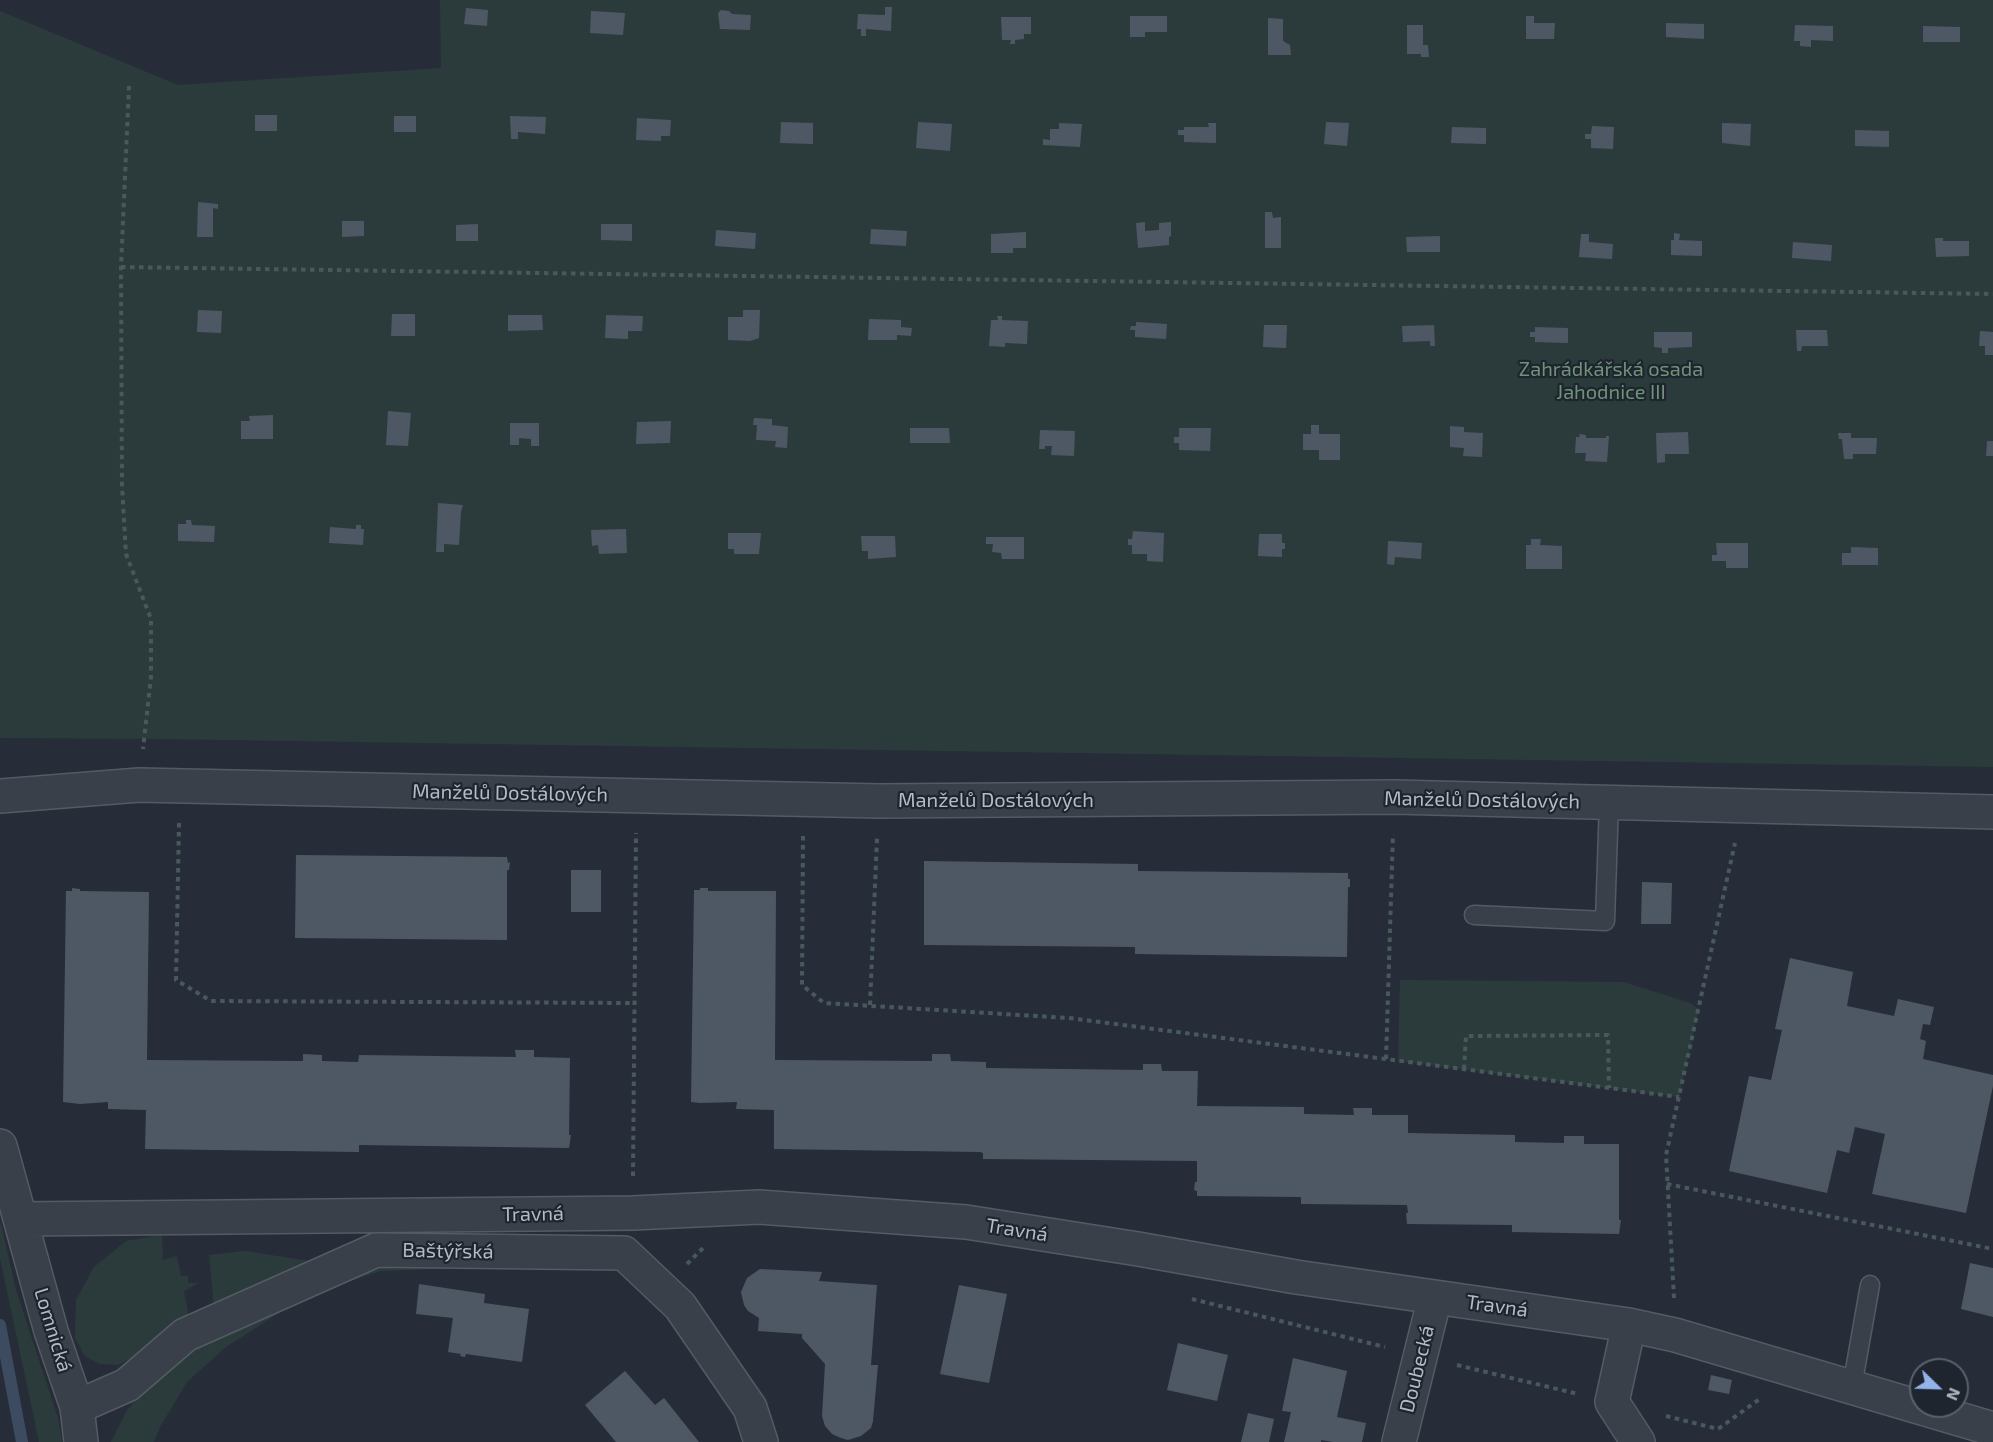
<!DOCTYPE html>
<meta charset="utf-8">
<style>
body{margin:0}
#map{position:relative;width:1993px;height:1442px;overflow:hidden;background:#262d39;font-family:"Exo 2",sans-serif}
canvas{display:block}
.north{position:absolute;left:1909px;top:1358px;width:60px;height:60px;box-sizing:border-box;background:#1e252e;border:2px solid #5a616a;border-radius:50%;rotate:113deg;font-size:16px;font-weight:700;line-height:24px;text-align:center;color:#b5bbc5}
.north::after{content:'';display:block;margin:auto;width:21px;height:27px;background:#94b3eb;clip-path:polygon(50% 0,100% 100%,50% 72%,0 100%)}
</style>
<div id="map">
<canvas width="1993" height="1442"></canvas>
<div class="north">N</div>
</div>
<script>
const g = document.querySelector('canvas').getContext('2d');
g.lineJoin = 'round';
function paint(path, color) {
  g.fillStyle = color;
  g.fill(path, 'evenodd');
}
function trace(path, color, width, dash) {
  g.strokeStyle = color;
  g.lineWidth = width;
  g.lineCap = dash ? 'butt' : 'round';
  g.setLineDash(dash || []);
  g.stroke(path);
}
function drawText(font, color, halo, rows, align = 'center') {
  g.font = font + ' "Exo 2",sans-serif';
  g.lineWidth = 4.5;
  g.setLineDash([]);
  g.textBaseline = 'middle';
  g.strokeStyle = halo;
  g.fillStyle = color;
  for (const [text, x, y, turn = 0] of rows) {
    g.save();
    g.translate(x, y);
    g.rotate((+turn || 0) * Math.PI / 180);
    g.textAlign = isNaN(turn) ? turn : align;
    if (halo) g.strokeText(text, 0, 0);
    g.fillText(text, 0, 0);
    g.restore();
  }
}
paint(new Path2D(`
 M440,0H1993V767L162,739L0,738V11L178,85L441,68Z
 M1400,980L1624,982L1690,1003L1699,1009L1679,1097L1398,1061Z
 M0,1219L16,1290L58,1418L62,1442H39L0,1258Z
 M162,1235L163,1260L177,1256L181,1276H188V1283H199L184,1291L189,1318L135,1356L118,1365L100,1364L85,1356L75,1338L76,1300L94,1267L126,1241Z
 M245,1251L316,1262L214,1307L209,1255Z
 M405,1261L438,1269L381,1271L332,1287L285,1309L226,1347L187,1382L160,1427L154,1442H111L127,1410L163,1370L206,1341L357,1274L380,1266Z`), '#2b3b3c');
trace(new Path2D(`
 M0,1325L22,1442`), '#3d4b60', 12);
paint(new Path2D(`
 M885,7H892L891,31L866,29V36H861V29H857L858,14L885,15Z
 M466,8L488,10L487,26L464,24Z
 M721,10L729,11L732,14L751,15L750,30L720,29L718,13Z
 M591,11L625,13L623,35L590,33Z
 M1130,16H1167V32H1145V37H1130Z
 M1526,16H1534V23H1555L1554,39H1526Z
 M1001,17H1031V34H1024V39L1015,40V44H1010L1011,40H1002Z
 M1268,18L1283,19V41L1290,45L1291,55H1268Z
 M1666,23L1704,24V39L1666,37Z
 M1407,25H1423V45H1428L1429,57H1421V54H1407Z
 M1795,25L1833,26V41L1811,40V47L1800,46V41H1794Z
 M1923,26L1960,27V42H1923Z
 M255,115H277V131H255Z
 M394,116H416V132H394Z
 M510,116L546,117L545,134L518,132V139H511Z
 M637,118L671,120L670,136H661V141L636,140Z
 M781,122L813,123V144L780,143Z
 M918,122L952,124L950,151L916,148Z
 M1326,122L1349,123L1347,146L1324,144Z
 M1059,123L1082,124L1080,147L1043,145V139L1050,140V129H1059Z
 M1208,123H1216V143L1184,142V135H1178V130H1184V127H1209Z
 M1722,123L1751,124L1750,146L1722,143Z
 M1592,126L1614,127L1613,149L1591,148V139H1585V134H1591Z
 M1452,127L1486,128V144L1451,143Z
 M1855,130L1889,131V147L1855,146Z
 M198,202L218,204V209L213,208V237H197Z
 M1265,212H1272L1273,218L1281,217V248H1265Z
 M342,221H364V236L342,237Z
 M1145,222V231L1159,230V223L1171,222V236L1169,237V245L1138,248L1136,223Z
 M478,224V241H456V225Z
 M601,224H632V241L601,240Z
 M871,229L907,231L906,246L870,244Z
 M716,230L756,233L755,249L715,246Z
 M1026,232V248H1013V253H991V234Z
 M1674,233L1680,234L1679,240L1702,241V256L1671,255V240H1674Z
 M1581,234H1589V242L1613,244L1612,259L1579,257Z
 M1440,236V252H1407L1406,237Z
 M1935,238H1943V241H1969V256L1936,257Z
 M1793,242L1832,245L1831,261L1792,258Z
 M198,310L222,311L221,333L197,332Z
 M743,310H760L759,338L750,341L728,340V317H743Z
 M392,314H415V336H391Z
 M508,315H542L543,330L508,331Z
 M606,315L643,316L642,331H628V339L605,338Z
 M997,316H1002V320L1028,321L1027,344L1005,343V347L989,346L991,320H998Z
 M869,319L901,320V327L912,328L911,336L897,335V340H868Z
 M1136,322L1167,324L1166,339L1135,337V330H1130L1131,326H1136Z
 M1264,325H1287L1286,348L1263,347Z
 M1434,325L1435,346H1430V341L1403,342L1402,326Z
 M1535,327L1568,328V343L1535,342V337H1530V332H1535Z
 M1796,330H1827L1828,346H1802L1801,351H1797Z
 M1980,331L1993,332V355H1985V346H1979Z
 M1654,332H1692V347L1668,348V353H1662V348L1654,347Z
 M388,411L411,413L408,446L386,445Z
 M273,415V439H241V421H250L249,416Z
 M754,418L772,419V425L788,427L787,448L775,447L776,441L756,440L757,425H753Z
 M671,421L670,443L636,444L637,422Z
 M510,423H539V446H531V439L519,438V445H510Z
 M1311,425H1319V434H1340V460H1319V450H1303V434H1311Z
 M1450,426L1464,427V432L1483,433L1482,457L1463,456L1464,448L1450,447Z
 M910,428H949L950,443H910Z
 M1179,428H1211L1210,451L1179,450V443H1174V437H1179Z
 M1040,430L1075,431L1074,456L1051,455L1052,446H1045V449H1039Z
 M1688,432L1689,454H1665V462L1657,463L1656,433Z
 M1838,433H1851V438H1877L1876,454H1853V459H1844L1842,439H1839Z
 M1579,434L1586,435V438H1606V436H1609L1607,462L1585,461L1586,453H1575L1576,437H1580Z
 M1987,441H1993V456H1986Z
 M438,503L463,505L461,512L459,545L444,544V552H436Z
 M186,520H191L192,525L215,526L214,542L178,541V524H186Z
 M356,525H361V529H364L363,545L329,543L330,527L356,529Z
 M626,529L627,553L599,554L598,545L592,546L591,530Z
 M1133,531L1164,533L1163,562L1147,561V554H1132V545H1128V539H1132Z
 M728,533H761L759,554H734V549H728Z
 M1259,534H1282V543H1285V549H1282V557L1258,556Z
 M861,536H895L896,557L868,559V551H862Z
 M986,537H1024V559H1002L1001,553L992,552L993,544H986Z
 M1531,539H1541L1540,545L1562,546V569H1526V545H1531Z
 M1388,541L1422,543L1421,559L1395,557L1394,565L1387,564Z
 M1716,543H1748V568H1726V561H1712V555H1717Z
 M1851,547L1878,548V565H1842V553H1851Z
 M296,855L507,857L508,863L510,862L509,870H507V940L295,938Z
 M924,861L1138,864V871L1348,873V879H1350V887H1348L1347,957L1135,954V947L924,945Z
 M571,870H601V912H571Z
 M1642,882L1672,883L1671,924H1641Z
 M72,888L80,889V891L149,892L147,1060L303,1061V1054L322,1055V1061L358,1062L359,1055L516,1057L515,1050H534V1057L570,1058L569,1135H571L569,1148L359,1145V1152H357L145,1149L146,1110L108,1109V1102L80,1104L63,1102L66,891H72Z
 M700,888H708V891H776L775,1060L932,1061V1054H950L951,1061L986,1062V1068L1143,1070V1064H1161L1162,1071H1198L1197,1106L1304,1107V1114L1354,1115L1353,1108H1372V1115H1408V1133L1515,1135V1142L1564,1143V1136H1584V1144H1619V1220H1621L1619,1234L1512,1232V1225L1407,1224L1406,1213H1408L1407,1205L1301,1204V1197L1197,1196V1191L1194,1190L1195,1182H1197V1161L983,1159V1153L980,1152L774,1149V1110L736,1109L737,1102L700,1103L691,1102L694,890H700Z
 M1790,958L1853,972L1847,1006L1894,1016L1898,999L1934,1007L1930,1025L1923,1024L1920,1039L1926,1041L1923,1059L1993,1075V1086L1966,1213L1872,1194L1885,1134L1855,1127L1849,1153L1837,1150L1827,1193L1729,1171L1749,1076L1771,1080L1782,1030L1775,1029Z
 M1970,1263L1993,1268V1317L1961,1309Z
 M760,1269L822,1272L819,1281L877,1285L871,1365H878L873,1421L871,1428L861,1436L848,1440L841,1438L832,1434L825,1426L822,1416L825,1364L802,1338V1334L758,1331L759,1318L748,1311L744,1305L741,1292L747,1278Z
 M419,1284L485,1294L484,1303L529,1309L522,1362L466,1354L465,1357L460,1356L461,1354L448,1352L453,1318L416,1314Z
 M959,1285L1007,1294L989,1383L940,1374Z
 M1178,1343L1228,1355L1217,1401L1167,1390Z
 M1293,1358L1347,1371L1337,1417L1366,1423L1362,1442H1333L1321,1440V1442H1284L1291,1412L1282,1411Z
 M625,1371L655,1405L664,1398L699,1442H616L585,1405Z
 M1711,1375L1732,1380L1729,1394L1708,1390Z
 M1248,1413L1274,1419L1269,1442H1241Z`), '#4e5864');
const service = new Path2D(`
 M1474,915L1605,921L1609,802
 M1852,1387L1870,1285`);
const minor = new Path2D(`
 M0,796L139,785L879,801L1394,797L1993,812
 M0,1146L51,1331L77,1407L81,1442
 M21,1219L633,1213L759,1207L966,1222L1138,1249L1296,1277L1629,1325L1675,1335L1993,1429
 M1629,1325L1612,1402L1638,1442
 M77,1407L127,1385L185,1335L376,1250L624,1253L680,1306L750,1408L761,1442
 M1399,1442L1435,1297`);
trace(service, '#545b64', 21);
trace(minor, '#545b64', 36);
trace(new Path2D(`
 M129,86L121,267L122,486L126,554L151,619V677L143,749
 M121,267L1993,294
 M179,823L176,980L211,1001L633,1003
 M803,836L802,985L824,1003L1069,1018L1679,1097
 M870,1005L877,838
 M1386,1059L1393,834
 M1464,1069L1466,1036L1608,1035L1609,1088
 M633,1176L636,833
 M1667,1184L1993,1249
 M687,1264L705,1246
 M1674,1298L1666,1155L1735,843
 M1192,1299L1385,1347
 M1457,1365L1578,1394
 M1666,1416L1718,1429L1761,1398`), '#49595b', 4, [4.5, 4.5]);
trace(service, '#39404a', 18);
trace(minor, '#39404a', 33);
drawText('20px', '#6f9378', '#1e252e', [
 ["Zahrádkářská osada",1611,369],
 ["Jahodnice III",1611,392]
]);
drawText('20px', '#b5bbc5', '#1e252e', [
 ["Manželů Dostálových",510,793,1],
 ["Manželů Dostálových",996,800],
 ["Manželů Dostálových",1482,800,1],
 ["Travná",533,1214,-1],
 ["Travná",1017,1230,9],
 ["Baštýřská",448,1251,1],
 ["Travná",1497,1306,8],
 ["Lomnická",53,1330,73],
 ["Doubecká",1417,1369,-76]
]);
</script>
